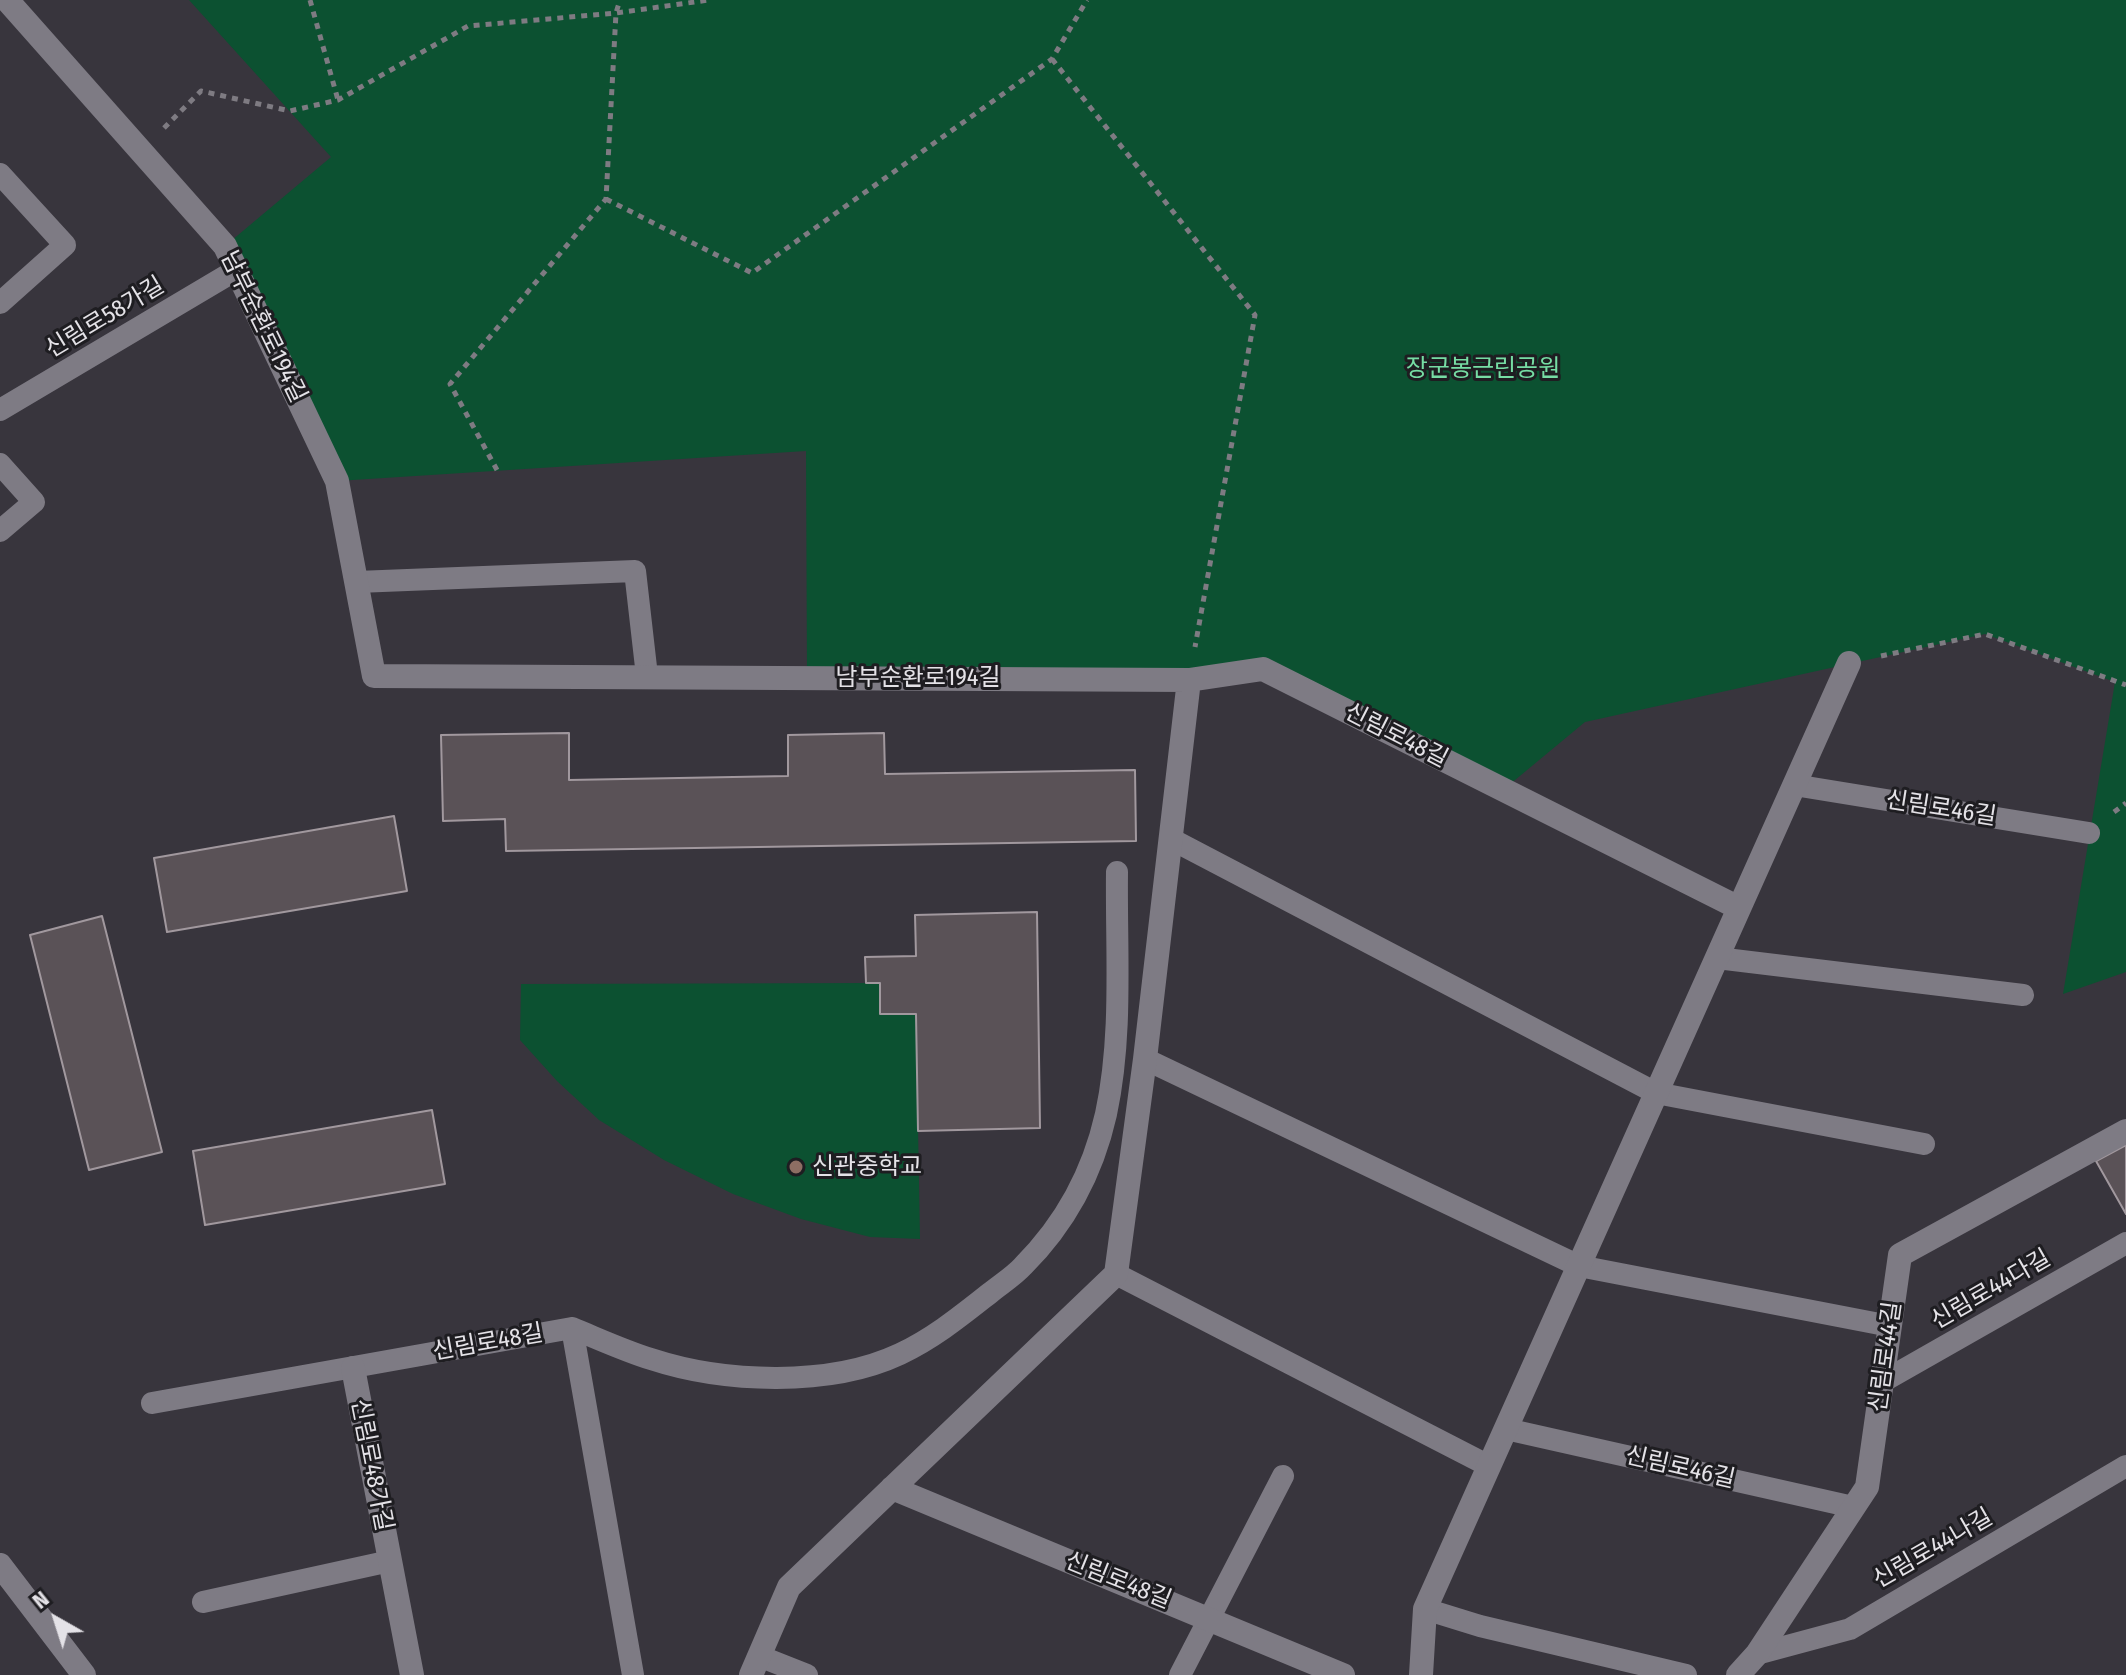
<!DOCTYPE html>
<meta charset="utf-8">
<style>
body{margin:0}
#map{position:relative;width:2126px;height:1675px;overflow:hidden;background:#38353d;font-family:"Fira Sans Condensed",sans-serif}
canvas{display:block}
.north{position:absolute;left:16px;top:1579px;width:80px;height:80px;-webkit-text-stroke:6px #1e1d21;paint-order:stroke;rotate:321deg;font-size:22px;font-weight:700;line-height:32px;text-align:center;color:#e4e2e7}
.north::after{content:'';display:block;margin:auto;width:28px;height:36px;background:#e4e2e7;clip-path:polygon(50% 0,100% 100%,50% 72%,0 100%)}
</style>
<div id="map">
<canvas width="2126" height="1675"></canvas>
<div class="north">N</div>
</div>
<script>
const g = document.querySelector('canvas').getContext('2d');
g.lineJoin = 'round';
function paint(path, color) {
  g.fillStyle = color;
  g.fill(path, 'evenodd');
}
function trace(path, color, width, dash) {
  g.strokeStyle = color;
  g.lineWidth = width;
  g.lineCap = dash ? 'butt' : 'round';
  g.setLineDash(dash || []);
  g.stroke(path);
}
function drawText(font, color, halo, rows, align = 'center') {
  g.font = font + ' "Fira Sans Condensed","Noto Sans KR",sans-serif';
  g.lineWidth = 6;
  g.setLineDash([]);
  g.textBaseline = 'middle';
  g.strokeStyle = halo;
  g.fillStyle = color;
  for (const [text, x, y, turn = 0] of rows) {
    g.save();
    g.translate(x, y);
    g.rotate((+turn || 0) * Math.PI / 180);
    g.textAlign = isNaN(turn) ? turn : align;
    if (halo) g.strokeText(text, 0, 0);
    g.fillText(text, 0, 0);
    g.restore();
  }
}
paint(new Path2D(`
 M189,0H2126V972L2063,994L2115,682L1985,634L1585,722L1503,790L1263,669L807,678L806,451L337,481L225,246L331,157Z
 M880,983L881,1014H916L920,1239L870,1237L801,1219L733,1194L664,1160L599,1120L557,1081L520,1040L521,984Z`), '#0c5131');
const building = new Path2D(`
 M569,733V780L788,776V735L884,733L885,774L1135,770L1136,841L506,851L505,819L443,821L441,735Z
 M394,816L407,891L167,932L154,858Z
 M1037,912L1040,1128L918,1131L916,1014H880V983H866L865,957L916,956L915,915Z
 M102,916L162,1152L89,1170L30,935Z
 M432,1110L445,1184L205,1225L193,1151Z
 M2126,1145V1214L2096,1161Z`);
paint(building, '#5a5257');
trace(building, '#a1989e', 2);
trace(new Path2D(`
 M310,0L338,100
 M1052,59L1255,315L1195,647
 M164,128L201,91L290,111L338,100L468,26L616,13L709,0
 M606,199L752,273L1052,59L1087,0
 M497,470L450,384L606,199L616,13L620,0
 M1881,656L1985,634L2126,685
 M2114,812L2126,803`), '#7e7b82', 5, [6, 6]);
trace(new Path2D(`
 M0,174L65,245L0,303
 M0,410L236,270
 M0,464L34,502L0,531
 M357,582L635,571L647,676
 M1794,785L2089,833
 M1171,839L1656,1093L1924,1144
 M1717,958L2023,995
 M1145,1059L1579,1266L1890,1326
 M1116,1274L1489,1466
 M572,1328C599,1339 625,1351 651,1359C724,1383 830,1387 900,1354C934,1338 962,1315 990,1293C1001,1284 1014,1276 1023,1266C1065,1224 1093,1172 1106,1114C1123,1035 1116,952 1117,872
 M1882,1382L2126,1243
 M152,1403L572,1328L633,1675
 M1506,1429L1853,1507
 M203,1602L390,1561
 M1425,1609L1480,1626L1686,1675
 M1757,1654L1850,1629L2126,1466
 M759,1656L807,1675
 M1180,1675L1283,1476`), '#7e7b84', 22);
trace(new Path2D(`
 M7,0L225,246L337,481L374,676L1189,680
 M353,1368L412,1675
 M892,1488L1343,1675
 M0,1565L84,1675
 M751,1675L789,1587L1116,1274L1145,1059L1189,680L1263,669L1739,908
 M1421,1675L1425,1609L1849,663
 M1738,1675L1757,1654L1867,1487L1900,1255L2126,1131`), '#7e7b84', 24);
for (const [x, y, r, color] of [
 [796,1167,8,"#8d6e63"]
]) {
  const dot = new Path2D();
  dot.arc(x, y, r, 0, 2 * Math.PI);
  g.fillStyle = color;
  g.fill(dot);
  trace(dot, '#1e1d21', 3);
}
drawText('24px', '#e4e2e7', '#1e1d21', [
 ["신림로58가길",105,318,-31],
 ["남부순환로194길",263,327,64],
 ["남부순환로194길",918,678],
 ["신림로48길",1396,736,27],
 ["신림로46길",1941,809,9],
 ["신림로44다길",1991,1290,-30],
 ["신림로48길",488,1343,-10],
 ["신림로44길",1886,1357,-82],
 ["신림로48가길",371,1465,79],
 ["신림로46길",1680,1468,13],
 ["신림로44나길",1933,1549,-30],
 ["신림로48길",1118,1581,22]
]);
drawText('24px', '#76dda4', '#1e1d21', [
 ["장군봉근린공원",1483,369]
]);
drawText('24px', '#e4e2e7', '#1e1d21', [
 ["신관중학교",812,1167]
], 'left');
</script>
